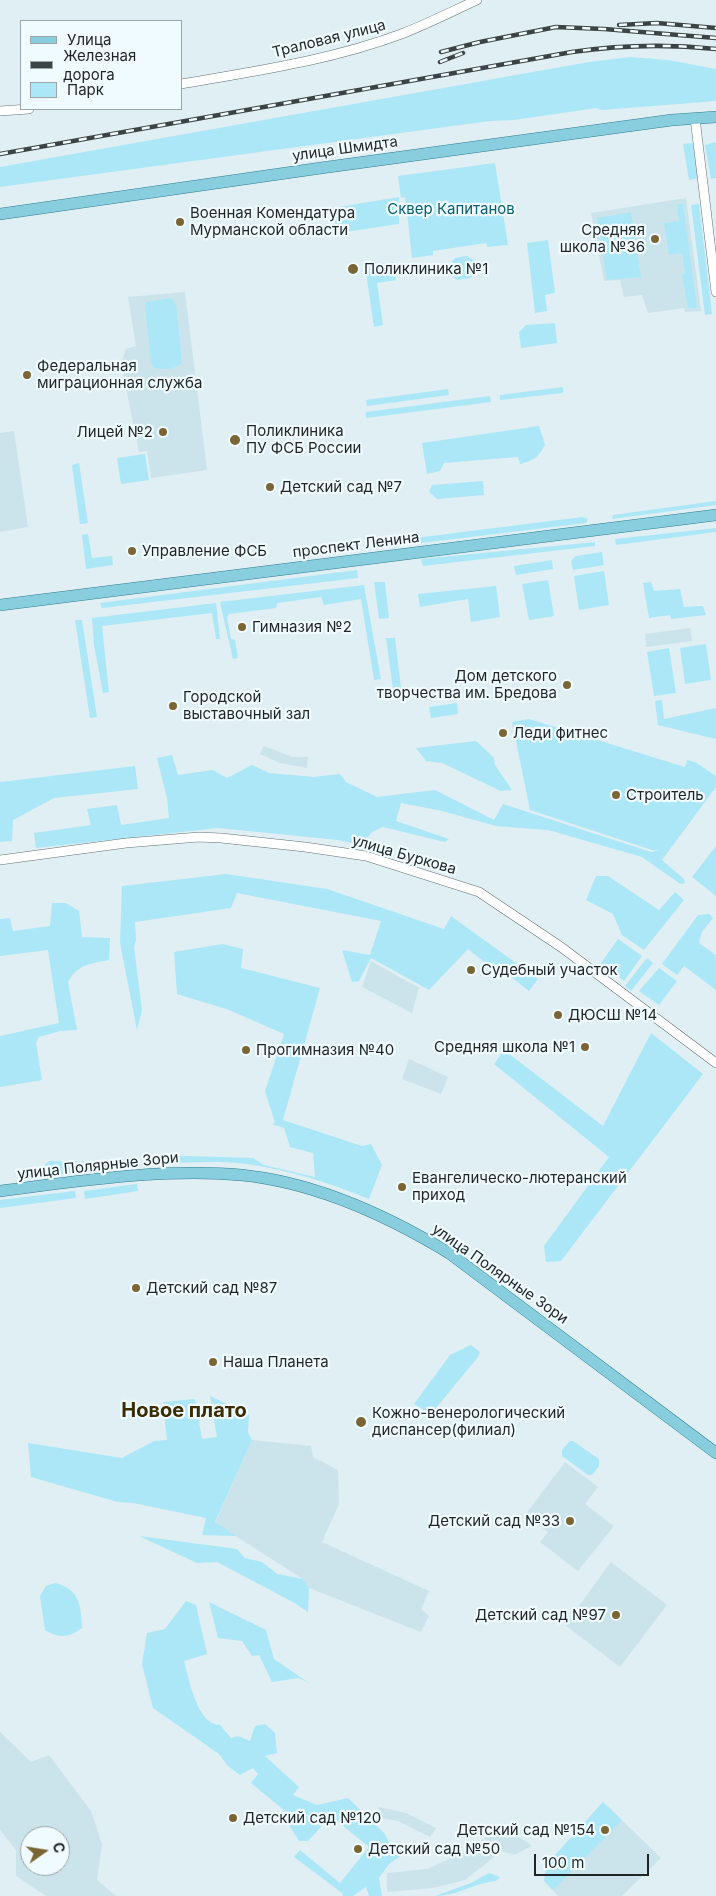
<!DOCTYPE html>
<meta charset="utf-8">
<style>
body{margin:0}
#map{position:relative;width:716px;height:1896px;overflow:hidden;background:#dfeff3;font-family:Inter,sans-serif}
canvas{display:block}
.legend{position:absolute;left:20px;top:20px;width:162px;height:90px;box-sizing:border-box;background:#effbff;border:1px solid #9ca5a9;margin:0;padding:6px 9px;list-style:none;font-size:15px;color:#1f2527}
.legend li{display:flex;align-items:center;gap:10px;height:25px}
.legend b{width:25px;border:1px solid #9ca5a9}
.north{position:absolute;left:20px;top:1826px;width:50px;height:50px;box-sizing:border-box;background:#effbff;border:1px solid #9ca5a9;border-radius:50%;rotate:77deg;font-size:14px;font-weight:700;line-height:20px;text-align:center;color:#1f2527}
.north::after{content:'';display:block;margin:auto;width:18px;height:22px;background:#7a6635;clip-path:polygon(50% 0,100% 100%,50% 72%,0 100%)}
.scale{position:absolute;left:534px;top:1854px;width:115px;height:22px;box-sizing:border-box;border:2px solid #1f2527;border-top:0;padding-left:6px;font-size:15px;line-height:18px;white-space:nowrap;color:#1f2527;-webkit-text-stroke:4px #effbff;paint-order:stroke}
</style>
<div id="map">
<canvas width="716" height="1896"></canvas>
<ul class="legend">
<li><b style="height:6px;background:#89cedf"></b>Улица</li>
<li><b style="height:6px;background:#3c4346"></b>Железная дорога</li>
<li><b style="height:14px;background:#ace7f7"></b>Парк</li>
</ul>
<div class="north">С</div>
<div class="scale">100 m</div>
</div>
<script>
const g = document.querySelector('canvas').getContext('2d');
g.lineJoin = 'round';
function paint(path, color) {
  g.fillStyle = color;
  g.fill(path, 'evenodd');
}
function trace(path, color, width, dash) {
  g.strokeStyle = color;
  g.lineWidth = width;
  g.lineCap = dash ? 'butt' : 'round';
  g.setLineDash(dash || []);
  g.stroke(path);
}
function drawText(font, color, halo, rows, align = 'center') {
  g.font = font + ' Inter,sans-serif';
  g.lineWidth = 4.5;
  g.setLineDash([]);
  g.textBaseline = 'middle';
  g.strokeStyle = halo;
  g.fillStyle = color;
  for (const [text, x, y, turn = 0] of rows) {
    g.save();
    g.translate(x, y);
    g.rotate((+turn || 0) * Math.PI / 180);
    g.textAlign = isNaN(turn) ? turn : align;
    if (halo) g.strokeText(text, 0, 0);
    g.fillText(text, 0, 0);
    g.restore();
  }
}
paint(new Path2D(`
 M686,198L701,311L685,312L684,308L648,313L642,295L624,297L620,280L604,281L591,213Z
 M185,292L207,470L151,478L147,451L139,452L121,363L126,349L136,346L128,297Z
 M14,431L28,527L0,532V433Z
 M690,628L692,641L646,647L645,634Z
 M264,746L293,757H308L307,768L280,763L260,754Z
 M371,961L419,988L412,1013L362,987Z
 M409,1059L448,1077L441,1094L402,1079Z
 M252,1440L311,1446L313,1457L338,1470L339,1504L322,1542L429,1591L421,1609L429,1616L421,1632L309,1588L303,1579L215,1523Z
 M565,1462L598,1487L585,1504L614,1526L578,1571L540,1542L548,1532L525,1515Z
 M611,1562L667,1605L620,1667L565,1625Z
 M0,1732L31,1762L49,1755L91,1811L102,1844L97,1880L116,1896H46L16,1876V1850L0,1830ZM30,1836H60V1866H30Z
 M603,1802L661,1858L622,1896H558L544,1881L547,1864Z
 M379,1807L406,1813L436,1828L430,1837L398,1821L377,1817Z
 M517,1835L532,1846L514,1855L502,1851L465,1880L433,1888L387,1892V1873L427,1869L466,1851L488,1836H500L507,1838Z`), '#cbe4eb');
paint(new Path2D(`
 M630,57L668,60L716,69V101L602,110L596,108L514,120L490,121L0,187V167L589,62Z
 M716,142V178L711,179L705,145Z
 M693,143L699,178L689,180L683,144Z
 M495,163L508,245L487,247L486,243L433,251V255L412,258L406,202L405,197L401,198L398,176Z
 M399,197V224L337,233L332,208Z
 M677,204H683L697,308H688L682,274L685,273L682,253L669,255L664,223L679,221Z
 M699,204L712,314L705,315L691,205Z
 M631,212L641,277L607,280L597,218Z
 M548,240L555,293L545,295L547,311L535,313L527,243Z
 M467,256L477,262L478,269L471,278L457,280L449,273L448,267L455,258Z
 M394,262L396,280L377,283L383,325L374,327L365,266Z
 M171,298L176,304L182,363C176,369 161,371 153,367L151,361L145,307L146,302Z
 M555,323L557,343L521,348L519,332L526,325Z
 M563,387V393L500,400V395Z
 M448,389L449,395L367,406L366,400Z
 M490,396L491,402L366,418V412Z
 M539,426L545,445C539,457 533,461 520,464L518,457L444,463L440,471L427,474L422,443Z
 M145,454L149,480L121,484L117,458Z
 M79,463L88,523L80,524L72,465Z
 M483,481L484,495L437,499L429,492L432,485Z
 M716,501V505L612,519L613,515Z
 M582,517L588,519L586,523L388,547V543L391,541Z
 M716,528V532L616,545L615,539Z
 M88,534L92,558L112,556L113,565L86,569L82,535Z
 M595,542V546L423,566L421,559Z
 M602,552L604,565L573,570L571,561L576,556Z
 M552,560L553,569L516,575L514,566Z
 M357,570L358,578L102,608L100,603Z
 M604,571L609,605L579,610L574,576Z
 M548,580L554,616L529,620L522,584Z
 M374,582H385L389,618L379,619Z
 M651,582L654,591L680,589L684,607L703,606L706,615L671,619L670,615L649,618L643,583Z
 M364,585L381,679L374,680L361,599L324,605L321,597L277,603L276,608L229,614L227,617L231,639L235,640L238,658L233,659L220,602Z
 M496,586L500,617L471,622L468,599L420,607L418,594Z
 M216,603L220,639H216L212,613L102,626L109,692L103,693L94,645L92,618Z
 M75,620H82L97,717L90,718Z
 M386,638H395L402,697L394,696Z
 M706,644L711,680L685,684L680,648Z
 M669,648L676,693L654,696L647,652Z
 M662,700L664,719L716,708V739L658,725L655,701Z
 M457,703L458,714L431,718L429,707Z
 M529,719L685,767L687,760L695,762L716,776V787L662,860L684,879L685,883L682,884L679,883L642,857L548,830L496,826L442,811L401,803L396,821L449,839L445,842L383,827L372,832L364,842L356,844L338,840L218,828L36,848L34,833L91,825L87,809L117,805L121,825L169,818L167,798L157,758L172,755L178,775L213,770L227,778L252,765L269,773L314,777L340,774L346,782L377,797L435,790L494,820L503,804L651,852L659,850H652L530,810L512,722Z
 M476,741L494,758L495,765L512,790L501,791L442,763L426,761L416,748Z
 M135,766L138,789L54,798L13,820L12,841L0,842V781L1,782Z
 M716,846V896L692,877Z
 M226,874L327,889L444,929L451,916L538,979L529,991L510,976L503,977L468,949L429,990L371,958L359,981L352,982L342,950L370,955L381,921L237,893L231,908L135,922L136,940L134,947L142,1010L137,1030L120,943L122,886Z
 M596,876H608L659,910L675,892L684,900L644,950L622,935L613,914L586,900Z
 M52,903H66L79,911L82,937L110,938L109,960C90,964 78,964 68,982L77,1030L60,1031L39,1037L36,1043L42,1080L0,1087V1036L59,1023L48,950L0,956V919L10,918L13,931L50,926Z
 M709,914L713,918L702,932L699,943L716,955V990L684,966L677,975L662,964L698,915Z
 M618,939L642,956L624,981L601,963Z
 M223,944L243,949L241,968L320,988L283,1120L362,1146L371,1144L382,1165L369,1199C331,1183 288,1170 247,1164C216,1160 184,1163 154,1164V1155L253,1158L264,1165L315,1177L313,1153L290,1147L284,1128L272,1124L275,1123L265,1091L284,1034L229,1010L177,994L174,952Z
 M647,958L653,963L631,991L625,986Z
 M659,968L677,981L659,1005L639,991Z
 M651,1033L703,1074L561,1261L546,1262L544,1246L609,1157L494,1064L504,1050L603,1126Z
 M118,1159H135L136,1165L44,1176L39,1170L49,1161L97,1162Z
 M137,1184L138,1191L85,1199L84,1191Z
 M75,1191L76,1198L0,1208V1200Z
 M471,1345L480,1352L478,1357L431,1414L414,1404L450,1355Z
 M210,1396L249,1415L248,1432L252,1440L215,1522L236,1536L202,1535L206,1518L133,1503L118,1502L31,1477L28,1443L122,1458L154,1441L167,1440L163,1402L195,1399L202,1439L217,1437Z
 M570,1441H573L599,1459V1466L592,1475H588L562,1456V1450Z
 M139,1536L237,1549L245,1558L262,1562L277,1574L303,1579L309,1588L308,1612L293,1602L217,1562L197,1563Z
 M55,1583C80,1589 81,1606 82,1628C69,1638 58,1638 45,1630L40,1596L46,1586Z
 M186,1601L196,1605L207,1654L184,1661C189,1679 197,1725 220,1725L231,1738L238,1736L250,1741L255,1726L265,1724L275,1733L277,1753L265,1756L299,1787L293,1795L317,1805L348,1798L385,1834L390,1844L404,1850L402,1855L389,1864L379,1878L382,1896H369L366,1887L353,1896H343L342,1893L294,1857L300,1850L340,1883L369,1847L331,1816L308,1841H299L287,1822L291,1816L251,1783L258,1774L253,1768L240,1775L228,1766L219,1754L153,1708L142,1664L147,1633L165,1629Z
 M209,1602L266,1630L274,1659L309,1683L299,1678L272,1682L259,1655L252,1656L242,1641L218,1638Z
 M603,1802L622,1820L553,1890L544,1881L547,1864Z
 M489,1873L500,1877L496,1881C473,1883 458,1896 435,1896L471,1883Z`), '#ace7f7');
const minor = new Path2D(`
 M181,84C256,71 333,60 404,33C429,23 453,11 477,0
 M0,111L29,109
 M695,118L716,292
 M0,860L126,843L199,837L221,838L305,847L366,856L479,892L561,947L716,1063`);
const major = new Path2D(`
 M0,214L321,168L672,120L716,117
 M0,605L716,515
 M0,1191C80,1181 161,1168 241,1175C313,1182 388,1216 449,1253L716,1453`);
trace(minor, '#637175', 10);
trace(major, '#317e90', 12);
trace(minor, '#fff', 9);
trace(major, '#89cedf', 11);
const rail = new Path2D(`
 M619,25L657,23L716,28
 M441,52L480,42L556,27L604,29L716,38
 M440,62L463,53
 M0,154L572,52C620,45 668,44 716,49`);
trace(rail, '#3c4346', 4.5);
trace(rail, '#effbff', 2.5, [8]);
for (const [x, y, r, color] of [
 [180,222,5,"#7a6635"],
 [655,239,5,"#7a6635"],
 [353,269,6,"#7a6635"],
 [27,375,5,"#7a6635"],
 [163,432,5,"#7a6635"],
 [235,440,6,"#7a6635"],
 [270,487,5,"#7a6635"],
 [132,551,5,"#7a6635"],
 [242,627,5,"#7a6635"],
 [567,685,5,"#7a6635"],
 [173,706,5,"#7a6635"],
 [503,733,5,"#7a6635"],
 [616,795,5,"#7a6635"],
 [471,970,5,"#7a6635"],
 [558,1015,5,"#7a6635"],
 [585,1047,5,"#7a6635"],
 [246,1050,5,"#7a6635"],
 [402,1187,5,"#7a6635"],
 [136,1288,5,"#7a6635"],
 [213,1362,5,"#7a6635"],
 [361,1422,6,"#7a6635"],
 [570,1521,5,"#7a6635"],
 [616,1615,5,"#7a6635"],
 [233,1818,5,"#7a6635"],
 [605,1830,5,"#7a6635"],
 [358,1849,5,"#7a6635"]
]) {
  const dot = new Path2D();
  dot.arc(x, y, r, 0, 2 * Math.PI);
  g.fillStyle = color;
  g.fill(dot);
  trace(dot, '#effbff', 2);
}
drawText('15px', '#1f2527', '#effbff', [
 ["Траловая улица",329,39,-14],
 ["улица Шмидта",345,149,-8],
 ["проспект Ленина",356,545,-7],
 ["улица Буркова",404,855,16],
 ["улица Полярные Зори",98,1166,-6],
 ["улица Полярные Зори",500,1274,35]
]);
drawText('15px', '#0b5f70', '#effbff', [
 ["Сквер Капитанов",451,209]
]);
drawText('15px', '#1f2527', '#effbff', [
 ["Военная Комендатура",190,213],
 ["Мурманской области",190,230],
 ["Средняя",645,230,"right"],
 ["школа №36",645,247,"right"],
 ["Поликлиника №1",364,269],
 ["Федеральная",37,366],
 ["миграционная служба",37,383],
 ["Поликлиника",246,431],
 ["ПУ ФСБ России",246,448],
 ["Лицей №2",153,432,"right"],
 ["Детский сад №7",280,487],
 ["Управление ФСБ",142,551],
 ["Гимназия №2",252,627],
 ["Дом детского",557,676,"right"],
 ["творчества им. Бредова",557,693,"right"],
 ["Городской",183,697],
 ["выставочный зал",183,714],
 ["Леди фитнес",513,733],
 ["Строитель",626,795],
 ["Судебный участок",481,970],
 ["ДЮСШ №14",568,1015],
 ["Средняя школа №1",575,1047,"right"],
 ["Прогимназия №40",256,1050],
 ["Евангелическо-лютеранский",412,1178],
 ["приход",412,1195],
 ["Детский сад №87",146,1288],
 ["Наша Планета",223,1362],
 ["Кожно-венерологический",372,1413],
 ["диспансер(филиал)",372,1430],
 ["Детский сад №33",560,1521,"right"],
 ["Детский сад №97",606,1615,"right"],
 ["Детский сад №120",243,1818],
 ["Детский сад №154",595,1830,"right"],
 ["Детский сад №50",368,1849]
], 'left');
drawText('bold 20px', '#3b2c02', '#effbff', [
 ["Новое плато",184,1411]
]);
</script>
